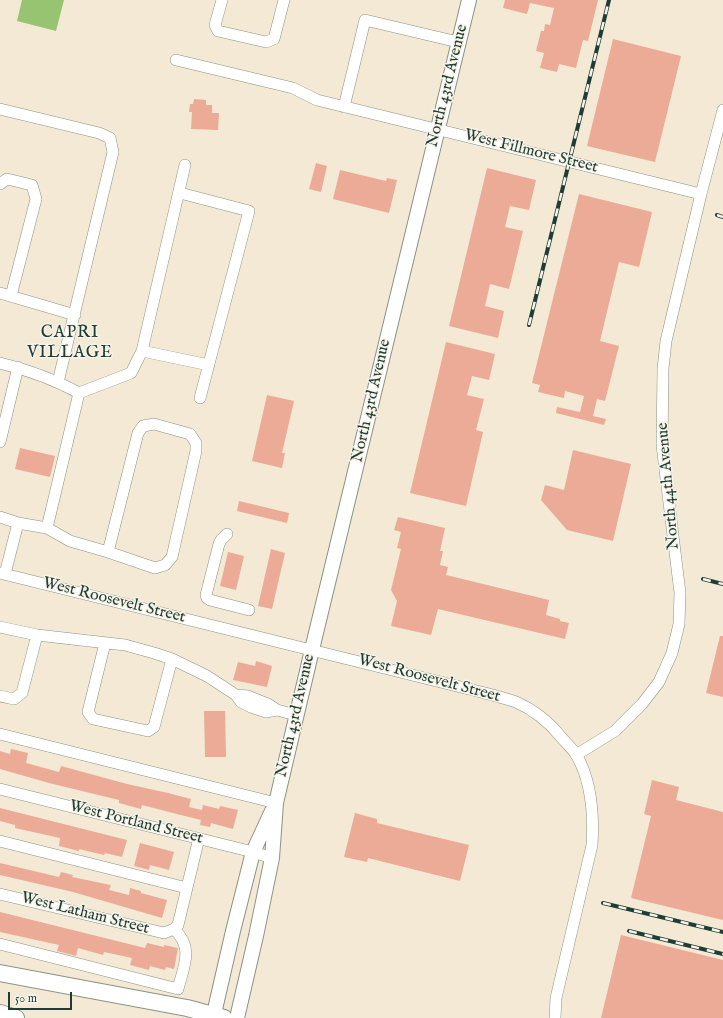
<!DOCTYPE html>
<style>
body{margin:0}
#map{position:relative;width:723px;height:1018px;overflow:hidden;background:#f4e9d4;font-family:"IM FELL English",serif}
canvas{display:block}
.scale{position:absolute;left:8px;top:992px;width:64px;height:18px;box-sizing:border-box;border:2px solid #1f3d34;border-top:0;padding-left:5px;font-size:12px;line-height:14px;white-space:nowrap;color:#1f3d34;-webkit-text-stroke:3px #f7f3e8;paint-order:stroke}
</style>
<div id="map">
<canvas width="723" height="1018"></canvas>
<div class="scale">50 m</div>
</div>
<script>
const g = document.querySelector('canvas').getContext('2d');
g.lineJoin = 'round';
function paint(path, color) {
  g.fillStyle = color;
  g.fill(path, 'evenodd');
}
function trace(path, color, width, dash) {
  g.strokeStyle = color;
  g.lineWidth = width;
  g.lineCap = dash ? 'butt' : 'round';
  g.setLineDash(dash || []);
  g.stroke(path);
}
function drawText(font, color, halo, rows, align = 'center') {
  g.font = font + ' "IM FELL English",serif';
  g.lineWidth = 3;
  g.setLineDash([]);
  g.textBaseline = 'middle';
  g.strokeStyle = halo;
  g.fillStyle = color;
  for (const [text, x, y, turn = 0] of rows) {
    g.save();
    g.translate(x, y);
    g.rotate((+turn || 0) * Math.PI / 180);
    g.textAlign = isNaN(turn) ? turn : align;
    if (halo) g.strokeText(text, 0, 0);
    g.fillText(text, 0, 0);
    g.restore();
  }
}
paint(new Path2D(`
 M22,0H64L56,31L17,21Z`), '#97c471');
paint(new Path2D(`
 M505,0H598L588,41L583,40L576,68L559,64L557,72L540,68L544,53L536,51L541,31H544L545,24L550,25L554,8L530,3L527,14L503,8Z
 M613,39L681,56L655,162L587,146Z
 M194,99L206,100V105H212V113H219L218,130L191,129L192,112H189L190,104H193Z
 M316,163L327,166L321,192L309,189Z
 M487,168L536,180L529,210L510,206L505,227L523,231L509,289L490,284L485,306L504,311L498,338L449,326Z
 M340,170L386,181L387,178L397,180L389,213L333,199Z
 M579,194L652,212L639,267L619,262L600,341L619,346L605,401L597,399L593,416L606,419L604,425L556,413L557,407L580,412L584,396L565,391L564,398L538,392L540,385L532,383Z
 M446,342L495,354L489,380L472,376L467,395L484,399L476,430L483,432L466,506L410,493Z
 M267,395L294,401L282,453H285L282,468L252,461Z
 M20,448L55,456L50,477L15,469Z
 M573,450L631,464L613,541L567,530L541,500L545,485L564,490Z
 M239,501L289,513L287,523L237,511Z
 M398,517L445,528L440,551H443L440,565L448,567L446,575L549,600L546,615L560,619V621L569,623L565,639L438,609L431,635L391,626L397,601L391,590L401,549L397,548L401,532L394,530Z
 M271,549L285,553L272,609L258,606Z
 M228,552L244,556L236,590L220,586Z
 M720,636H723V697L706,693Z
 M256,661L272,666L267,687L233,680L238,662L255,666Z
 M204,711H225L226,757H205Z
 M11,749L28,753L26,763L59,772L61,766L127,784L168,793L191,799L189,807L202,810L203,805L219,809L220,806L238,810L233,829L211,823L210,827L200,825L201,820L169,812L142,805L141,809L119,803V800L49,783L0,769V751L10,754Z
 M652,780L679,787L676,800L723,812V920L631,898L651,816L644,814Z
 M0,808L127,840L122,857L105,853L104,855L79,849V851L59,846L60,838L15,828V825L0,821Z
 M355,813L377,819V823L469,845L460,881L368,858L367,862L344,857Z
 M140,843L174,852L169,870L150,865L149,870L134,866Z
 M0,863L59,877L61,872L73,875L72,877L111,885L109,890L129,895L130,888L141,891V893L167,900L162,918L73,892L0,875Z
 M0,912L145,948L147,943L164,947V945L178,948L174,969L166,967L165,970L150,966L149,970L130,965L132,958L104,952L103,955L78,948L76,956L57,951L59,945L0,932Z
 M621,935L723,960V1018H601Z`), '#ebab97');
const minor = new Path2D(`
 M222,0L215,25L218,31L266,42L274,39L284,0
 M176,60L293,88L317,100L701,194
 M344,107L365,20L458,42
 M0,109L99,133L110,138L113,152L58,382
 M0,184L7,179L32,185L36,199L11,296
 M180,193L249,211L200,398
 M0,293L75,315
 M142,351L209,365
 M0,363C28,370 54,379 79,393
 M154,424L190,434L196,443V451L172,557L165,565L155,568L108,552L138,433L143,426Z
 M0,442L18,367
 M0,517L18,523L47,528L70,541L108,552
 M47,528L79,393L131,373L142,351L185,165
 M227,534L221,540L219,544L206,595L207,598L210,600L249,610
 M0,573L481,692C492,695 504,698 516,702C534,710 549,722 561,737C566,743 573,749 577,756C592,783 594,814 592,845L556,998L555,1018
 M5,574L18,523
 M0,627L37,635L125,645L154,653L172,659L207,676L236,695L248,696L268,704L277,710L296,715
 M105,643L88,712L93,719L148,731L154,727L172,659
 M236,695L241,702L251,707L266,712L277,710
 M0,696L14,699L22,693L37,635
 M0,734L276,803
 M576,755L615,731L642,704L659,682L672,653L679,624L680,593L662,445L663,369L666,341L701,194L723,110
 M0,789L253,852L272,858
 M0,841L187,888
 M0,894L164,933L174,929L178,925L199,838
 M0,944L178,989C184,965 194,948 174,929`);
const major = new Path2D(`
 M213,1018L233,931L253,852L272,811
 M237,1018L256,936L272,858L276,803L315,637L469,0`);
const highway = new Path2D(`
 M0,973L187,1008L224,1018
 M0,1013L16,1018`);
trace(minor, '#8a9384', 12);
trace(major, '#8a9384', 16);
trace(highway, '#8a9384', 18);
trace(minor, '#fff', 11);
trace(major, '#fff', 14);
trace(highway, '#fff', 16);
const rail = new Path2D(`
 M717,215L723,217
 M529,325L609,0
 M703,579L723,584
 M603,903L723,932
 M629,931L723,954`);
trace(rail, '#1f3d34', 4);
trace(rail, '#f7f3e8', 2.5, [8]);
drawText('16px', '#1f3d34', '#f7f3e8', [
 ["North 43rd Avenue",448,86,-76],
 ["West Fillmore Street",531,152,14],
 ["North 43rd Avenue",372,401,-77],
 ["North 44th Avenue",669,486,-95],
 ["West Roosevelt Street",114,601,14],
 ["West Roosevelt Street",429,679,15],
 ["North 43rd Avenue",296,716,-77],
 ["West Portland Street",136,823,14],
 ["West Latham Street",85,914,14]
]);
g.letterSpacing = '1px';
drawText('17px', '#1f3d34', '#f7f3e8', [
 ["CAPRI",70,334],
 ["VILLAGE",70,354]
]);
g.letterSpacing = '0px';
</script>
